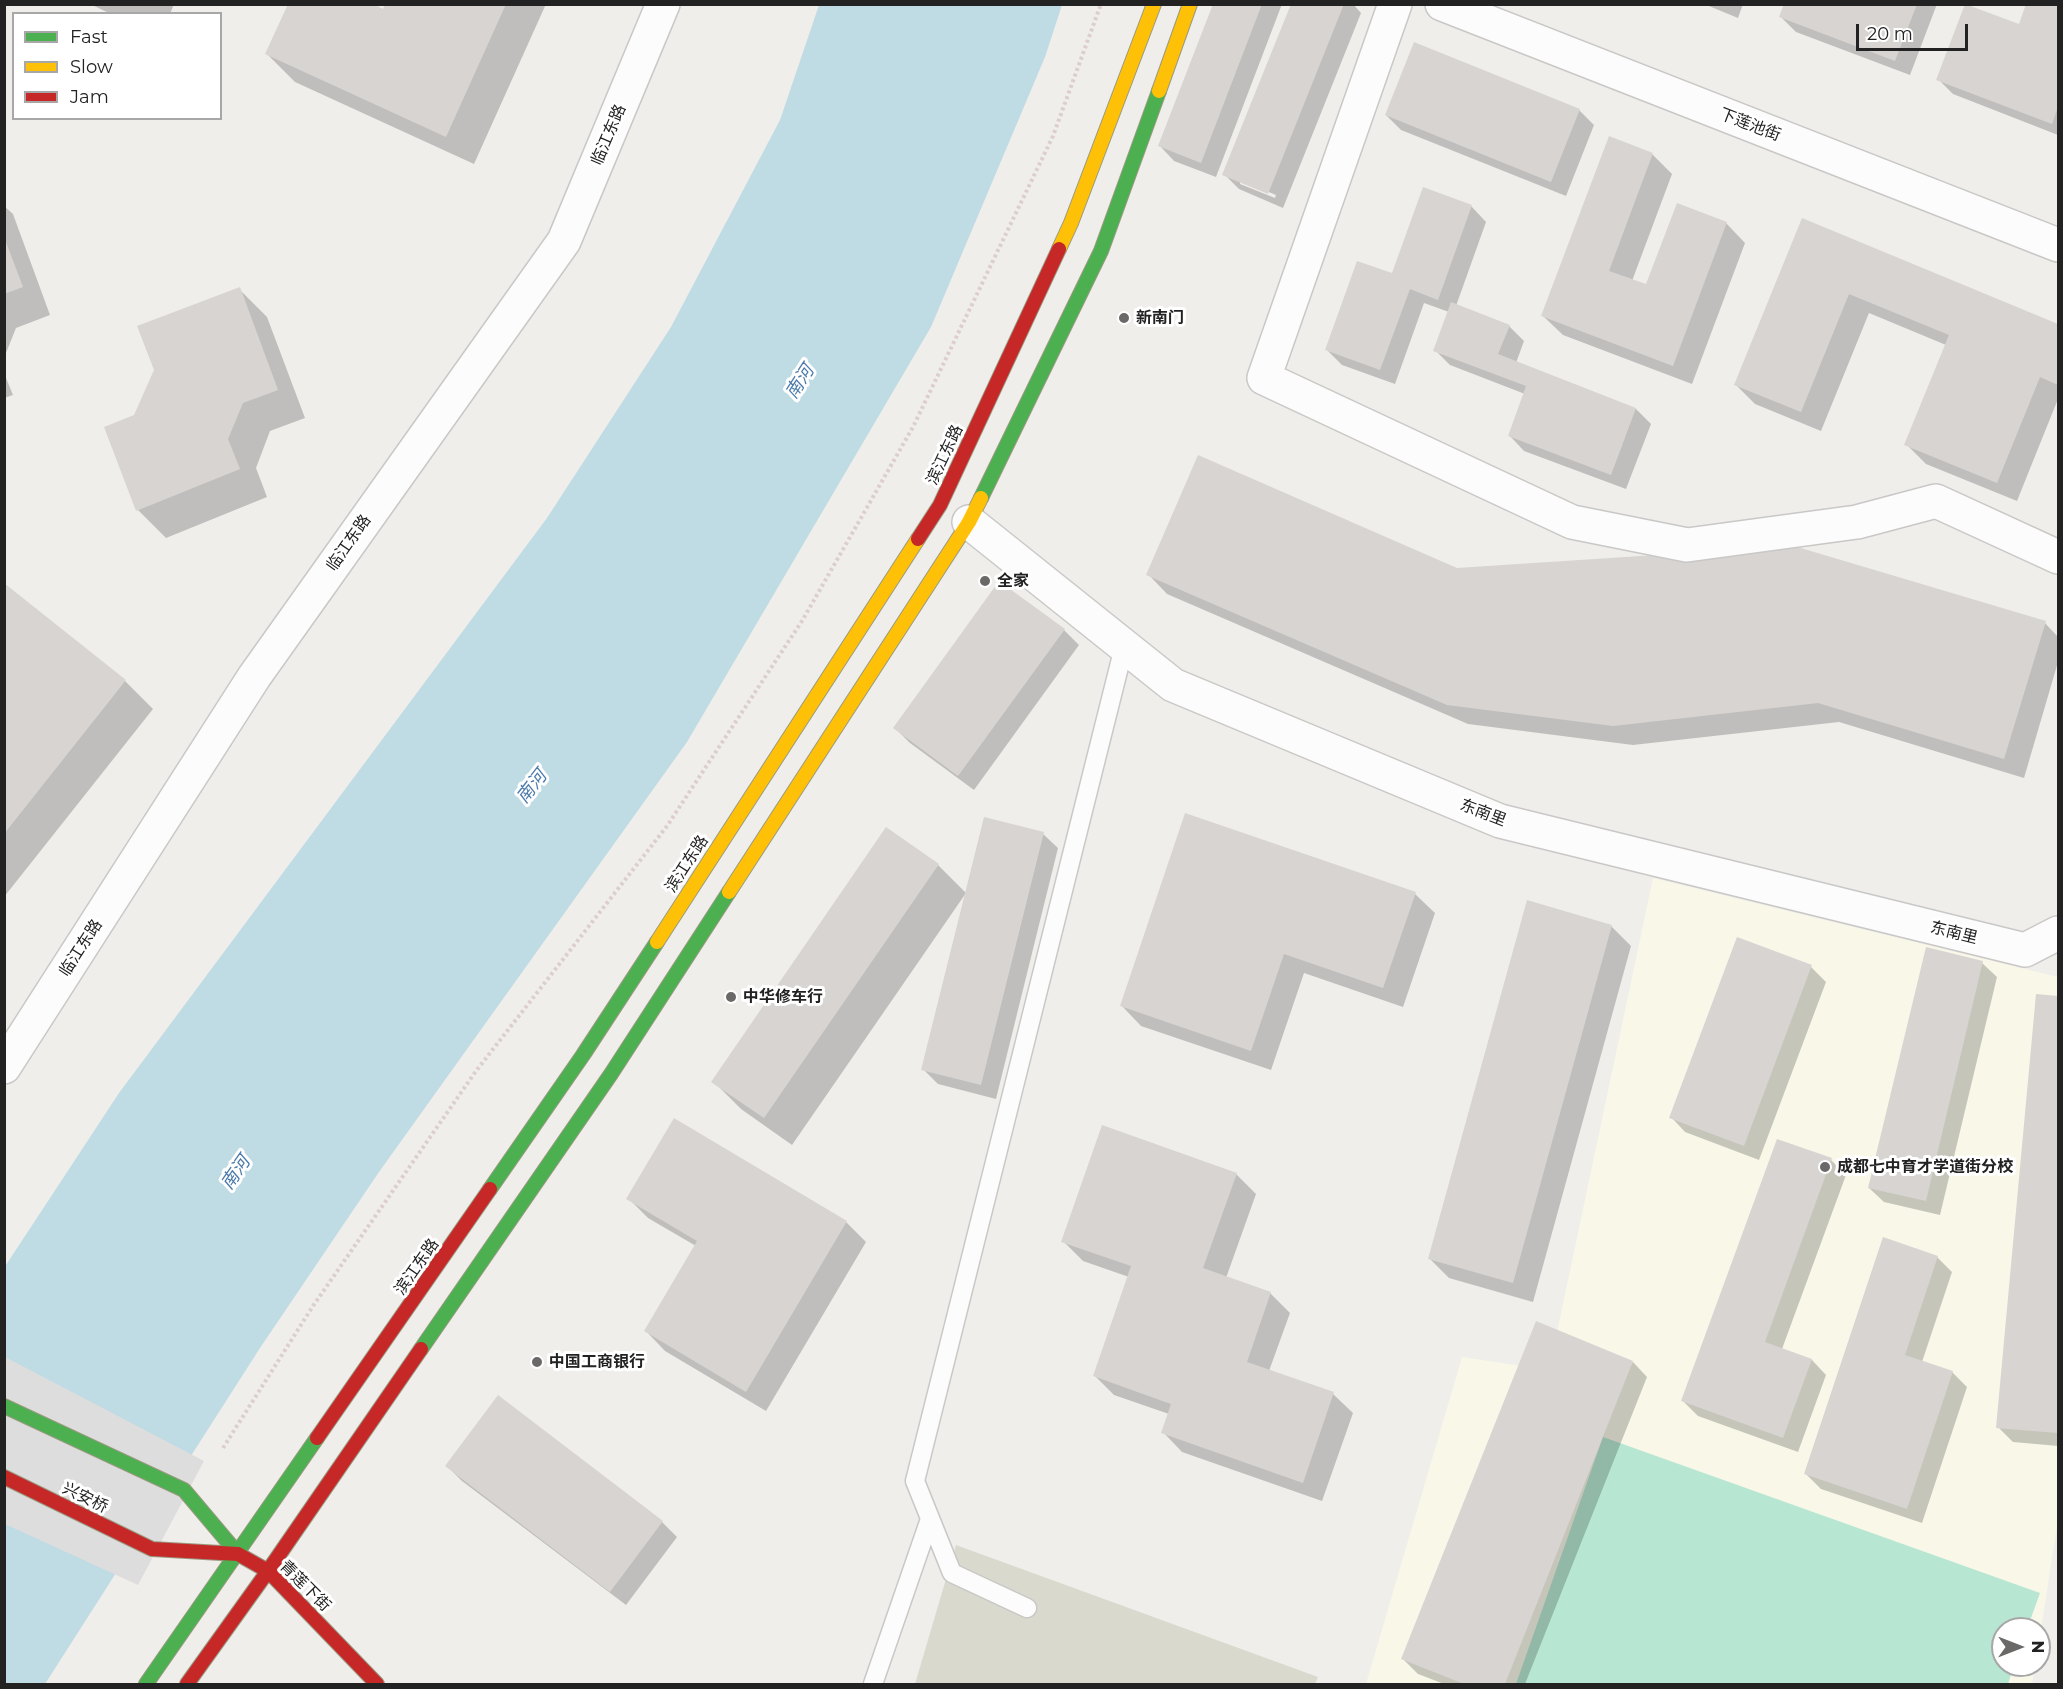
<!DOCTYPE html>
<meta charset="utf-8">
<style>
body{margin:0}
#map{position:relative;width:2063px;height:1689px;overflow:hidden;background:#f0eeeb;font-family:Montserrat,sans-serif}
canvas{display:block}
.frame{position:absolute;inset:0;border:6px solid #222;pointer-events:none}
.legend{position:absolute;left:12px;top:12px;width:210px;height:108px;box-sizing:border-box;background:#fff;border:2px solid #a7a7a7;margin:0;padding:8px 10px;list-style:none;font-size:18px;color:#222}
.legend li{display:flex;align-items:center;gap:12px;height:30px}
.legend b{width:30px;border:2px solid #a7a7a7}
.north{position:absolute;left:1991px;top:1617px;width:60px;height:60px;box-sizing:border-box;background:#fff;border:2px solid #a7a7a7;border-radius:50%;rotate:90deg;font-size:16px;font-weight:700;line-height:24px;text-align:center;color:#222}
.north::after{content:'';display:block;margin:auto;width:21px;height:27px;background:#6a6968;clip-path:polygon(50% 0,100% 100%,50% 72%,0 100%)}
.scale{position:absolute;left:1856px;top:24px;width:112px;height:27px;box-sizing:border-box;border:3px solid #222;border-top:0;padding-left:8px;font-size:18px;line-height:21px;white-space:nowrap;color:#222;-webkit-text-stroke:4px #fff;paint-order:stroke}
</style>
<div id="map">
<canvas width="2063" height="1689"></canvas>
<div class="frame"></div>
<ul class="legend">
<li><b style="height:8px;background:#4caf50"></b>Fast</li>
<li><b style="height:8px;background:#ffc107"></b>Slow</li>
<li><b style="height:8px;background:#c62828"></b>Jam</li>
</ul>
<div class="north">N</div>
<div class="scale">20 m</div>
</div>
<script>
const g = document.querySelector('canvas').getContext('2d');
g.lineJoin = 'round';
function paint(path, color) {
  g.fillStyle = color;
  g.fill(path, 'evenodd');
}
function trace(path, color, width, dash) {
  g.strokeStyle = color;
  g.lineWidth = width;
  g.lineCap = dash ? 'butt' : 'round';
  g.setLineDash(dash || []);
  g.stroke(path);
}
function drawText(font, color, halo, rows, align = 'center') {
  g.font = font + ' Montserrat,"Noto Sans SC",sans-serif';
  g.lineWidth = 6;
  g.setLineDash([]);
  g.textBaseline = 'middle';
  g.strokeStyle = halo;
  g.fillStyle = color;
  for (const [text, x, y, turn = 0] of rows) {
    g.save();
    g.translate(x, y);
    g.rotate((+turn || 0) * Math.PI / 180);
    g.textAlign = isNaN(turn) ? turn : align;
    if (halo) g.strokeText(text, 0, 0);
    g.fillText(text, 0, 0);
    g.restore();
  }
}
paint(new Path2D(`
 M1653,878L2058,977V1520L2039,1642V1629H2003V1665H2035L2032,1684H1366L1462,1357L1549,1370Z`), '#f8f7e8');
paint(new Path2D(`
 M956,1545L1318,1677L1315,1684H915Z`), '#d9d9cd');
paint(new Path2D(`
 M1603,1437L2040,1593L2027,1629H2003V1665H2014L2008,1684H1516Z`), '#b7e6d2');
paint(new Path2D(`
 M819,5H1062L1045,57L931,327L687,742L379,1172L260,1348L45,1684H5L4,1268L119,1093L547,518L671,327L780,120Z`), '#bfdbe3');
paint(new Path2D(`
 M5,1357L204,1461L138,1585L5,1524Z`), '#dedddd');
paint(new Path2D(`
 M90,4H174L170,14H111Z
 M387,4H546L474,164L295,82L267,54L384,11Z
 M1214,4H1282L1216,177L1174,161L1160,146Z
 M1292,4H1353L1361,13L1283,208L1239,189L1224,174ZM1240,180L1276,195L1275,198L1240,184Z
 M1704,4H1743L1738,18Z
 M1786,4H1937L1910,75L1796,32L1781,17Z
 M2028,4H2058V135L1953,94L1938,79L2020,26Z
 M1579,110L1594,125L1566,196L1401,130L1386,115Z
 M1652,154L1672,174L1632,281L1647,286L1726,223L1745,243L1692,384L1563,335L1543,316Z
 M1424,189L1472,207L1486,222L1456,306L1509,326L1524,341L1516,363L1636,409L1651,424L1626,489L1524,451L1510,436L1525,394L1450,365L1435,350L1449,312L1424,303L1395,384L1342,365L1327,350L1392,275Z
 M4,206L13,214L50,315L16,328L4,358Z
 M1803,220L2058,325V399L2017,501L1926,464L1906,444L1946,345L1869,313L1821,431L1755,404L1736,385Z
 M239,289L267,317L305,418L270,431L256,468L267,497L166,538L138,510L135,416Z
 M4,373L13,395L4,398Z
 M1457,569L2045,623L2058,637V662L2024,778L1839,722L1633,745L1468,724L1167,594L1148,574Z
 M1000,583L1064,630L1079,645L974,790L910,743L895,728Z
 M4,587L125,681L153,709L4,897Z
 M1043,834L1058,848L996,1099L938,1084L923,1069Z
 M938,865L966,893L792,1145L741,1109L713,1081Z
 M1415,894L1435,913L1403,1007L1304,973L1271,1070L1141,1026L1122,1006Z
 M1611,926L1631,946L1533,1302L1449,1278L1429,1258Z
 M1982,963L1997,977L1940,1215L1884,1202L1869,1188Z
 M1811,967L1826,982L1759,1160L1685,1132L1671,1117Z
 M2037,996L2058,997V1446L2013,1442L1998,1427Z
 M1831,1160L1846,1175L1782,1349L1812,1360L1826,1375L1798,1452L1698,1416L1683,1401Z
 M1236,1174L1256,1194L1226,1278L1270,1293L1290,1313L1269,1371L1333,1394L1353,1413L1322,1501L1182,1452L1163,1432L1169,1414L1114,1395L1094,1375L1129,1277L1083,1261L1063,1241Z
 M628,1198L846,1222L866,1242L766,1411L665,1351L646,1331L696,1246L648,1218Z
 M1937,1257L1952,1272L1922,1362L1952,1372L1967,1387L1922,1523L1821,1489L1806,1474Z
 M1633,1362L1647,1377L1525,1684H1444L1418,1674L1403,1659Z
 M447,1466L662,1522L677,1537L626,1605L462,1481Z`), '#0003');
paint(new Path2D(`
 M288,4H373L383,9L385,4H506L446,137L265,54Z
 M1213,4H1262L1201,163L1158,146Z
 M1291,4H1344L1268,194L1222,175Z
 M1784,4H1917L1895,61L1779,17Z
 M1965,4L2019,24L2026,4H2058V107L2052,124L1936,80Z
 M1414,42L1580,109L1551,182L1385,115Z
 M1609,136L1653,153L1609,271L1646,284L1677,203L1727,222L1673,366L1541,316Z
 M1423,187L1472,205L1438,300L1410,289L1380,370L1325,350L1357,261L1392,273Z
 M1802,218L2058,324V385L2040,377L1997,483L1904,445L1949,335L1849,294L1801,412L1734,385Z
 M4,237L23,287L4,294Z
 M240,287L278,390L243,403L228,439L240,469L136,511L104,427L134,415L154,370L137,326Z
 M1451,302L1510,325L1498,354L1636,408L1611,475L1508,436L1526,386L1433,351Z
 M1198,455L1457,568L1794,546L2046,621L2004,759L1818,703L1613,726L1447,705L1146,575Z
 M999,581L1065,629L958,776L893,728Z
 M4,583L126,680L4,834Z
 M1185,813L1416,892L1383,988L1284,954L1251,1051L1120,1006Z
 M984,817L1044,832L981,1085L921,1070Z
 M886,827L939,864L764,1118L711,1082Z
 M1527,900L1612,925L1513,1283L1428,1259Z
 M1737,937L1812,965L1744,1146L1669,1118Z
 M1926,947L1983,961L1926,1201L1868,1188Z
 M2036,994L2058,996V1413L2057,1433L1996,1428Z
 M674,1118L847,1221L746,1392L644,1331L697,1241L626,1199Z
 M1102,1125L1237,1173L1203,1268L1271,1292L1247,1362L1334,1392L1303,1483L1161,1433L1171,1404L1093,1376L1131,1266L1061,1242Z
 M1777,1139L1832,1158L1765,1342L1812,1359L1783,1438L1681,1401Z
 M1883,1237L1938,1256L1905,1355L1953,1371L1907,1509L1804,1474Z
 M1536,1321L1633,1361L1505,1684H1464L1401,1659Z
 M498,1395L663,1521L610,1592L445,1466Z`), '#d7d4d2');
const lane = new Path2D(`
 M1027,1608L952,1573L915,1481L1124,647
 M873,1684L930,1519`);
const street = new Path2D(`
 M1395,4L1264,378L1572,522L1687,545L1857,522L1936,501L2058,557
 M1442,4L2058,245
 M969,522L1173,685L1500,821L2025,950L2058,933
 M4,1067L254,677L564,241L663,4`);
const fast = new Path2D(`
 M981,498L1101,251L1159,91
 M490,1189L583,1055L657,942
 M421,1349L611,1074L729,892
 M4,1406L184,1490L238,1554
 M146,1684L317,1438`);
const slow = new Path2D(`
 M1159,91L1190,4
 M1059,249L1071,223L1154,4
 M729,892L969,522L981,498
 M657,942L918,539`);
const jam = new Path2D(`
 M918,539L940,505L1059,249
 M317,1438L490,1189
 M4,1477L152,1549L238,1554L268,1571L377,1684
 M187,1684L268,1571L421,1349`);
trace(lane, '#c9c8c7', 21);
trace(street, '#c9c8c7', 36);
trace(fast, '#999a82', 16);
trace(slow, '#999a82', 16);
trace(jam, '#999a82', 16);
trace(new Path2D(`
 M223,1448L313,1306L476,1071L667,826L802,621L913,427L1053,136L1101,4`), '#dccecd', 4, [3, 3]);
trace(lane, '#fdfcfc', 18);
trace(street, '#fdfcfc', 33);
trace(fast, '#4caf50', 14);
trace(slow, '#ffc107', 14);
trace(jam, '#c62828', 14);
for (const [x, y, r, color] of [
 [1124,318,6,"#6a6968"],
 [985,581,6,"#6a6968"],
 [731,997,6,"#6a6968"],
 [1825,1167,6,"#6a6968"],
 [537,1362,6,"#6a6968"]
]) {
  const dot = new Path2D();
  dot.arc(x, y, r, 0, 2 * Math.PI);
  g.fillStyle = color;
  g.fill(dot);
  trace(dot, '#fff', 2);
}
drawText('16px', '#222', '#fff', [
 ["下莲池街",1750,125,21],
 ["临江东路",609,135,-67],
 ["滨江东路",945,455,-65],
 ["临江东路",349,543,-55],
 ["东南里",1483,813,21],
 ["滨江东路",687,864,-57],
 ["东南里",1954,933,14],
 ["临江东路",81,948,-57],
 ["滨江东路",417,1267,-55],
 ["兴安桥",85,1498,26],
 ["青莲下街",305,1586,45]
]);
drawText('bold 16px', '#222', '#fff', [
 ["新南门",1136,318],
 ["全家",997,581],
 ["中华修车行",743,997],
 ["成都七中育才学道街分校",1837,1167],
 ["中国工商银行",549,1362]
], 'left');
drawText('italic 18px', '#4a7aab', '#fff', [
 ["南河",800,382,-57],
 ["南河",532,787,-52],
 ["南河",236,1173,-55]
]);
</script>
